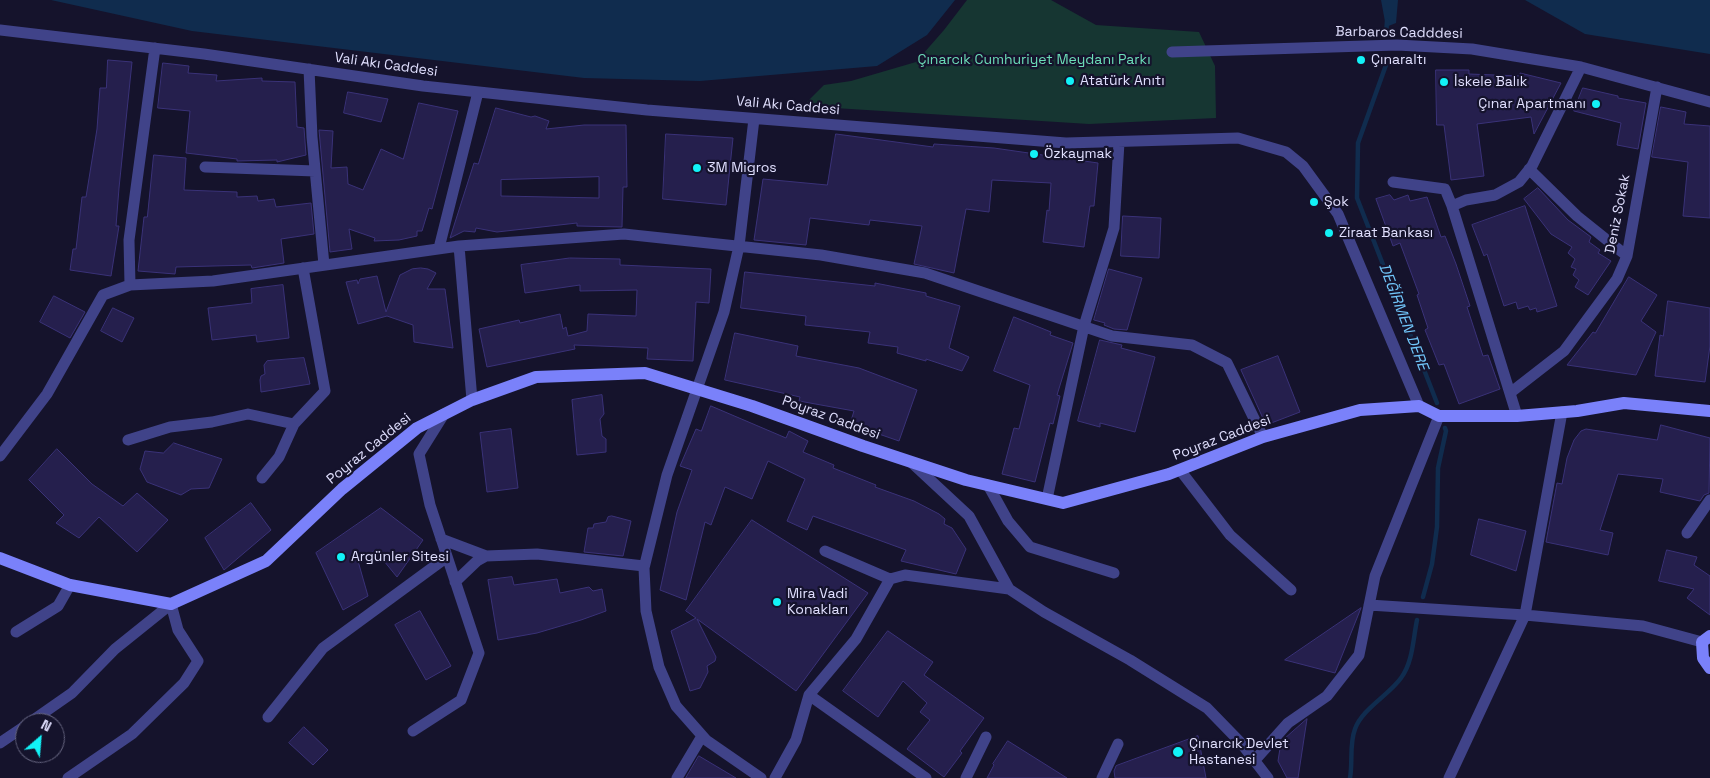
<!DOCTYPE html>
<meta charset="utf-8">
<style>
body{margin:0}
#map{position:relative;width:1710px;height:778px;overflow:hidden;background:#15132c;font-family:"Space Grotesk",sans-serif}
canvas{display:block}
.north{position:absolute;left:15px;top:713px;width:50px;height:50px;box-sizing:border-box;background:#15132c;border:1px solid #666580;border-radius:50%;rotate:27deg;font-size:14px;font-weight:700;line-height:20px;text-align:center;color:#e0dffe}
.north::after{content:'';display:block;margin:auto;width:18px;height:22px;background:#12f2f7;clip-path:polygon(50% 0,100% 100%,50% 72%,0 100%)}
</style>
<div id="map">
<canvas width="1710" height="778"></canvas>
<div class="north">N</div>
</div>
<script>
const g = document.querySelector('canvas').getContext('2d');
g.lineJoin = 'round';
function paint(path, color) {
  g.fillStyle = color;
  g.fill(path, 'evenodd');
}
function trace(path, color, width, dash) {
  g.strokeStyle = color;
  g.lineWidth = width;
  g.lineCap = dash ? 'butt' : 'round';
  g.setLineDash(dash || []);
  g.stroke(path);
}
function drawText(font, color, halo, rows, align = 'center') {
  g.font = font + ' "Space Grotesk",sans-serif';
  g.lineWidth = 4.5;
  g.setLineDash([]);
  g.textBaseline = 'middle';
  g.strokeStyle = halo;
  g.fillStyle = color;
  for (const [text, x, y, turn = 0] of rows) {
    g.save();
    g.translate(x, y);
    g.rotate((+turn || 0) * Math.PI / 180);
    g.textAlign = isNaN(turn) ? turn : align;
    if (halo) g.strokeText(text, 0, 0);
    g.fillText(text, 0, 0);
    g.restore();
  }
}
paint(new Path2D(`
 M967,0H1051L1096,25L1199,32L1215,66L1216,118L1089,124L803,106L824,85L851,81L916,62L944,30Z`), '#163632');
paint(new Path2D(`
 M51,0H955L927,35L877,66L700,81L584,78L192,31Z
 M1381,0H1398L1396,23L1386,27Z
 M1525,0H1710V54L1585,34Z`), '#102c4e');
trace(new Path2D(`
 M1386,35L1387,21
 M1386,57V65L1358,143L1357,198L1437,403
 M1423,597L1432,564L1437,527L1438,468L1446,431L1445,428
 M1350,778C1353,761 1349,745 1355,729C1362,709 1389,695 1401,678C1413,662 1413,639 1417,620`), '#102c4e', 4.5);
const building = new Path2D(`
 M108,60L132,62L119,188L116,226H119L111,276L70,270L73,249H76L82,197H86L97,129L100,88H106Z
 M163,63L189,66L188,73L217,75L216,81L262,78V81L295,82L297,127L304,128L306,155L277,162V160L237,161V159L186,153L190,111L158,108Z
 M1436,70H1469V74L1521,76L1520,73L1561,83L1534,134L1531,117L1477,124L1484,176L1451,180L1444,125H1437Z
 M1583,88L1618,96V98L1646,103L1638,149L1617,145L1621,123L1574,111Z
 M348,92L388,99L381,122L344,113Z
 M419,103L458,111L432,209L429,208L422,231H417V236L399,240L374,241L375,238L349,229L352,249L330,252L319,130L333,131L331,168L347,167L348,184L363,190L381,149L403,159Z
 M1661,107L1686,112L1684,124L1710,126V218L1683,216L1688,162L1652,157Z
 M496,108L531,117L535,116L549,121L546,129L584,125H626L627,187H623L622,227L577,226V223L497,232L476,228L475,232L464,231L450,238L474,163L478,164ZM599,177V198L501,196V180Z
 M666,134L733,138L726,205L663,199Z
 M836,134L933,147L934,144L994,148L1098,163L1094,206H1090L1084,247L1043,242L1047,210L1049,211L1051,183L992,180L989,212L966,209L954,273L914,264L922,226L870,220L869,225L810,218L806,245L754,240L763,179L827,185Z
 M154,155L186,158L184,190L237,192V197L257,196L258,201L274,199L276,207L311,203L314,234L281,239L284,263L252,268L251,265L176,267L175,274L138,271L144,217H147Z
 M1538,188L1568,220L1591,237L1589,242L1600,250L1598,253L1611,261L1588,295L1575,287L1579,280L1573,275L1576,269L1571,267L1575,259L1568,253L1572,247L1551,234L1524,199Z
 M1390,195L1394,200L1408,195L1410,201L1427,197L1441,237L1445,236L1456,264L1470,306L1467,307L1483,356L1488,355L1500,389L1459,404L1444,364L1439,365L1425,330L1428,328L1417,295L1419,294L1400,243L1393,246L1376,199Z
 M1525,206L1557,306L1537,312L1536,308L1530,310L1528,306L1518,309L1516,302L1504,306L1487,254L1484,256L1472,225Z
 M1123,216L1161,218L1159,258L1121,256Z
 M570,258L620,259V265L711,269L709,303L696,302L693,361L647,359L648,348L574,345L575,349L487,367L479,329L519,320L520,323L560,314L563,329L566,327L568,336L587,331L588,314L636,316L637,290L580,291V285L525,293L521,265Z
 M421,268L428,269L436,273L427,289H445L453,348L414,342L413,325L387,316L358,324L346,282L357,280L358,284L360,279L377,276L386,312L400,275L412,269Z
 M1109,269L1142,278L1127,330L1114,329L1104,325L1105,323L1094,320Z
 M745,272L875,286V283L926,293V296L960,306L949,348L969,357L962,371L926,359V361L897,353L898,347L868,343L870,332L805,325L806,316L741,308Z
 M1629,277L1657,295L1641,321L1656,332L1636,375L1567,365L1593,332L1595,333Z
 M283,285L289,338L257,342L256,335L212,340L208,308L252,303L251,289Z
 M54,296L85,312L70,338L40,322Z
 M1668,301L1710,308V346L1705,382L1655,376L1660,335L1663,336Z
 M113,308L134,318L122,342L101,331Z
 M1014,317L1051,332L1050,335L1073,343L1057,395L1060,396L1053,424L1050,423L1035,482L1002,474L1014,428L1019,429L1030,385L994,371Z
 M735,333L798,346L796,356L859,368L917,390L899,441L850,424L854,411L799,401L800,397L725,380Z
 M1100,340L1122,345L1121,348L1155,357L1135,432L1100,423V427L1078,421Z
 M1278,356L1300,412L1266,425L1241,370Z
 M304,358L310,384L261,392L260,380L261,376L265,374L264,365L267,361Z
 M602,395L604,414L600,419L602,436L606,439V452L577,455L572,400Z
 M711,406L786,438L789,431L808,441L803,452L834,465L833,468L876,485L875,487L914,501L939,514L945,519L944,524L952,528L966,549L956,574L901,561L906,550L813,516L807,530L787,521L805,479L768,461L752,499L725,487L711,525L705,522L686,600L660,590L677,512L692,470L680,466L696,429L701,431Z
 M1661,425L1710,438L1709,493L1704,495L1700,501L1660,492L1663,479L1618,474L1600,530L1613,533L1608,555L1546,542L1557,483L1562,484L1567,458L1574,440L1581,431L1586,429L1657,440Z
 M511,429L518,488L487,492L480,433Z
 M174,443L222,459L209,488L191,489L181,495L147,482L140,469L145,451L163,453Z
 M57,449L92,484L123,506L137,493L168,520L137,552L99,517L79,538L56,523L64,515L29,480Z
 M251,503L271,530L224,570L205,538Z
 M381,508L423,540L397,577L375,550L358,561L368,596L343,610L316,553Z
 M612,516L631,521L623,556L584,552L588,528H593L594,524L606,522L608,517Z
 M1479,519L1526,531L1516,571L1471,555Z
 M752,520L868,593L796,691L697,619L716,657L715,661L707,666L708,672L700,688L690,691L671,631L696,618L686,611Z
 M1667,550L1697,557L1694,565L1710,576V615L1687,598L1694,589L1659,581Z
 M512,577L514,585L557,579L560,593L589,587L593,591L602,589L606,611L581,620L537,633L498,640L488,580Z
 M1361,608L1335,673L1285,660Z
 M420,611L451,666L426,680L395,625Z
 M888,631L933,662L924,675L984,718L960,751L962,753L944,777L907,749L930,720L920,712L927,703L903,681L878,717L843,691Z
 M1307,719L1298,778H1287L1278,761L1281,742Z
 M304,727L328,750L313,765L289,743Z
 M1198,736L1206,778H1115L1114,771L1116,766Z
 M1008,741L1067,778H987L994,765L993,764Z
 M699,756L736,778H686Z`);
paint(building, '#251f4d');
trace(building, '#3a3278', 1);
trace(new Path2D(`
 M0,30L204,54L423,86L647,110L1066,143L1238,138L1286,152L1303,166L1338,214L1419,406
 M1172,52L1397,45L1472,49L1581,67L1710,102
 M309,69L312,137L324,265
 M754,119L739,246L724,312L667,475L644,568L646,611L659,667L676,706L706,740L761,778
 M205,167L315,171
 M1529,169L1577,216L1627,256
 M1393,182L1445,189L1452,206L1466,200L1495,195L1519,182L1532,166L1581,67
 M1452,206L1517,416
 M459,246L472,400
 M439,248L478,92
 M130,285L129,240L155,48
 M1510,393L1564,351L1617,279L1627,256L1657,87
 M128,440L170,427L212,422L248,414L294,424L325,391L303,268
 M0,456L47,394L103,295L130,285L213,281L459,246L624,234L821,255L925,273L1112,336L1192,345L1227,363L1263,437
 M912,463L969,516L1009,589L1044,612L1130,660L1207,708L1241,743L1268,778
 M1180,470L1230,535L1291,590
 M262,478L279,457L294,424
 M988,485L1008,521L1030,547L1114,573
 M1047,499L1084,326L1114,228L1119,142
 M1687,533L1710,500
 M441,539L486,556L477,561L455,582
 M825,551L890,579L905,575L1009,589
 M486,556L537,554L644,566
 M1369,605L1525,615L1643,626L1702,642
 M16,632L58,606L70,585
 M809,695L926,778
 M268,717L323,648L447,557
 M29,723L72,693L115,649L171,604L178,630L198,661L184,683L132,734L68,778
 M413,731L461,700L479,653L430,505L419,454L444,414
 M0,743L25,726
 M1255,760L1288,723L1327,696L1359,655L1375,576L1439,416
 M677,778L702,736
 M775,778L796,740L809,695L856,639L890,579
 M966,778L986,737
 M1102,778L1118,744
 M1449,778L1525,615L1562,412`), '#404389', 11);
trace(new Path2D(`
 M0,558L70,585L171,604L266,561L342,489L417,428L472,400L536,377L645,373L752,406L863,446L966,480L1063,503L1169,474L1263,437L1360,410L1419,406L1439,416H1517L1577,411L1624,403L1710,411
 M1710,636L1702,642L1703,658L1710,668`), '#7a81fa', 12);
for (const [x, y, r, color] of [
 [1361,60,5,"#12f2f7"],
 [1070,81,5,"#12f2f7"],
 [1444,82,5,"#12f2f7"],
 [1596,104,5,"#12f2f7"],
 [1034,154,5,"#12f2f7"],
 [697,168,5,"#12f2f7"],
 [1314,202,5,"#12f2f7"],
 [1329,233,5,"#12f2f7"],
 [341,557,5,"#12f2f7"],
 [777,602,5,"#12f2f7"],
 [1178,752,6,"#12f2f7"]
]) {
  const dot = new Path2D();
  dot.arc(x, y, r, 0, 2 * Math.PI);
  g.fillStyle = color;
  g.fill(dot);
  trace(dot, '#15132c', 2);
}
drawText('14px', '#e0dffe', '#15132c', [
 ["Barbaros Cadddesi",1399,33,1],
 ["Vali Akı Caddesi",386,65,8],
 ["Vali Akı Caddesi",788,106,5],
 ["Deniz Sokak",1618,214,-79],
 ["Poyraz Caddesi",831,418,20],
 ["Poyraz Caddesi",1222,438,-21],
 ["Poyraz Caddesi",369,449,-39]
]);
drawText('14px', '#6cddb8', '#15132c', [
 ["Çınarcık Cumhuriyet Meydanı Parkı",1034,60]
]);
drawText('14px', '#e0dffe', '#15132c', [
 ["Çınaraltı",1371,60],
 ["Atatürk Anıtı",1080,81],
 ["İskele Balık",1454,82],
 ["Çınar Apartmanı",1586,104,"right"],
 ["Özkaymak",1044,154],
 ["3M Migros",707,168],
 ["Şok",1324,202],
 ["Ziraat Bankası",1339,233],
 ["Argünler Sitesi",351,557],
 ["Mira Vadi",787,594],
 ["Konakları",787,610],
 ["Çınarcık Devlet",1189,744],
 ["Hastanesi",1189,760]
], 'left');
drawText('italic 15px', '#71c6fa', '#15132c', [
 ["DEĞİRMEN DERE",1403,317,69]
]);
</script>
